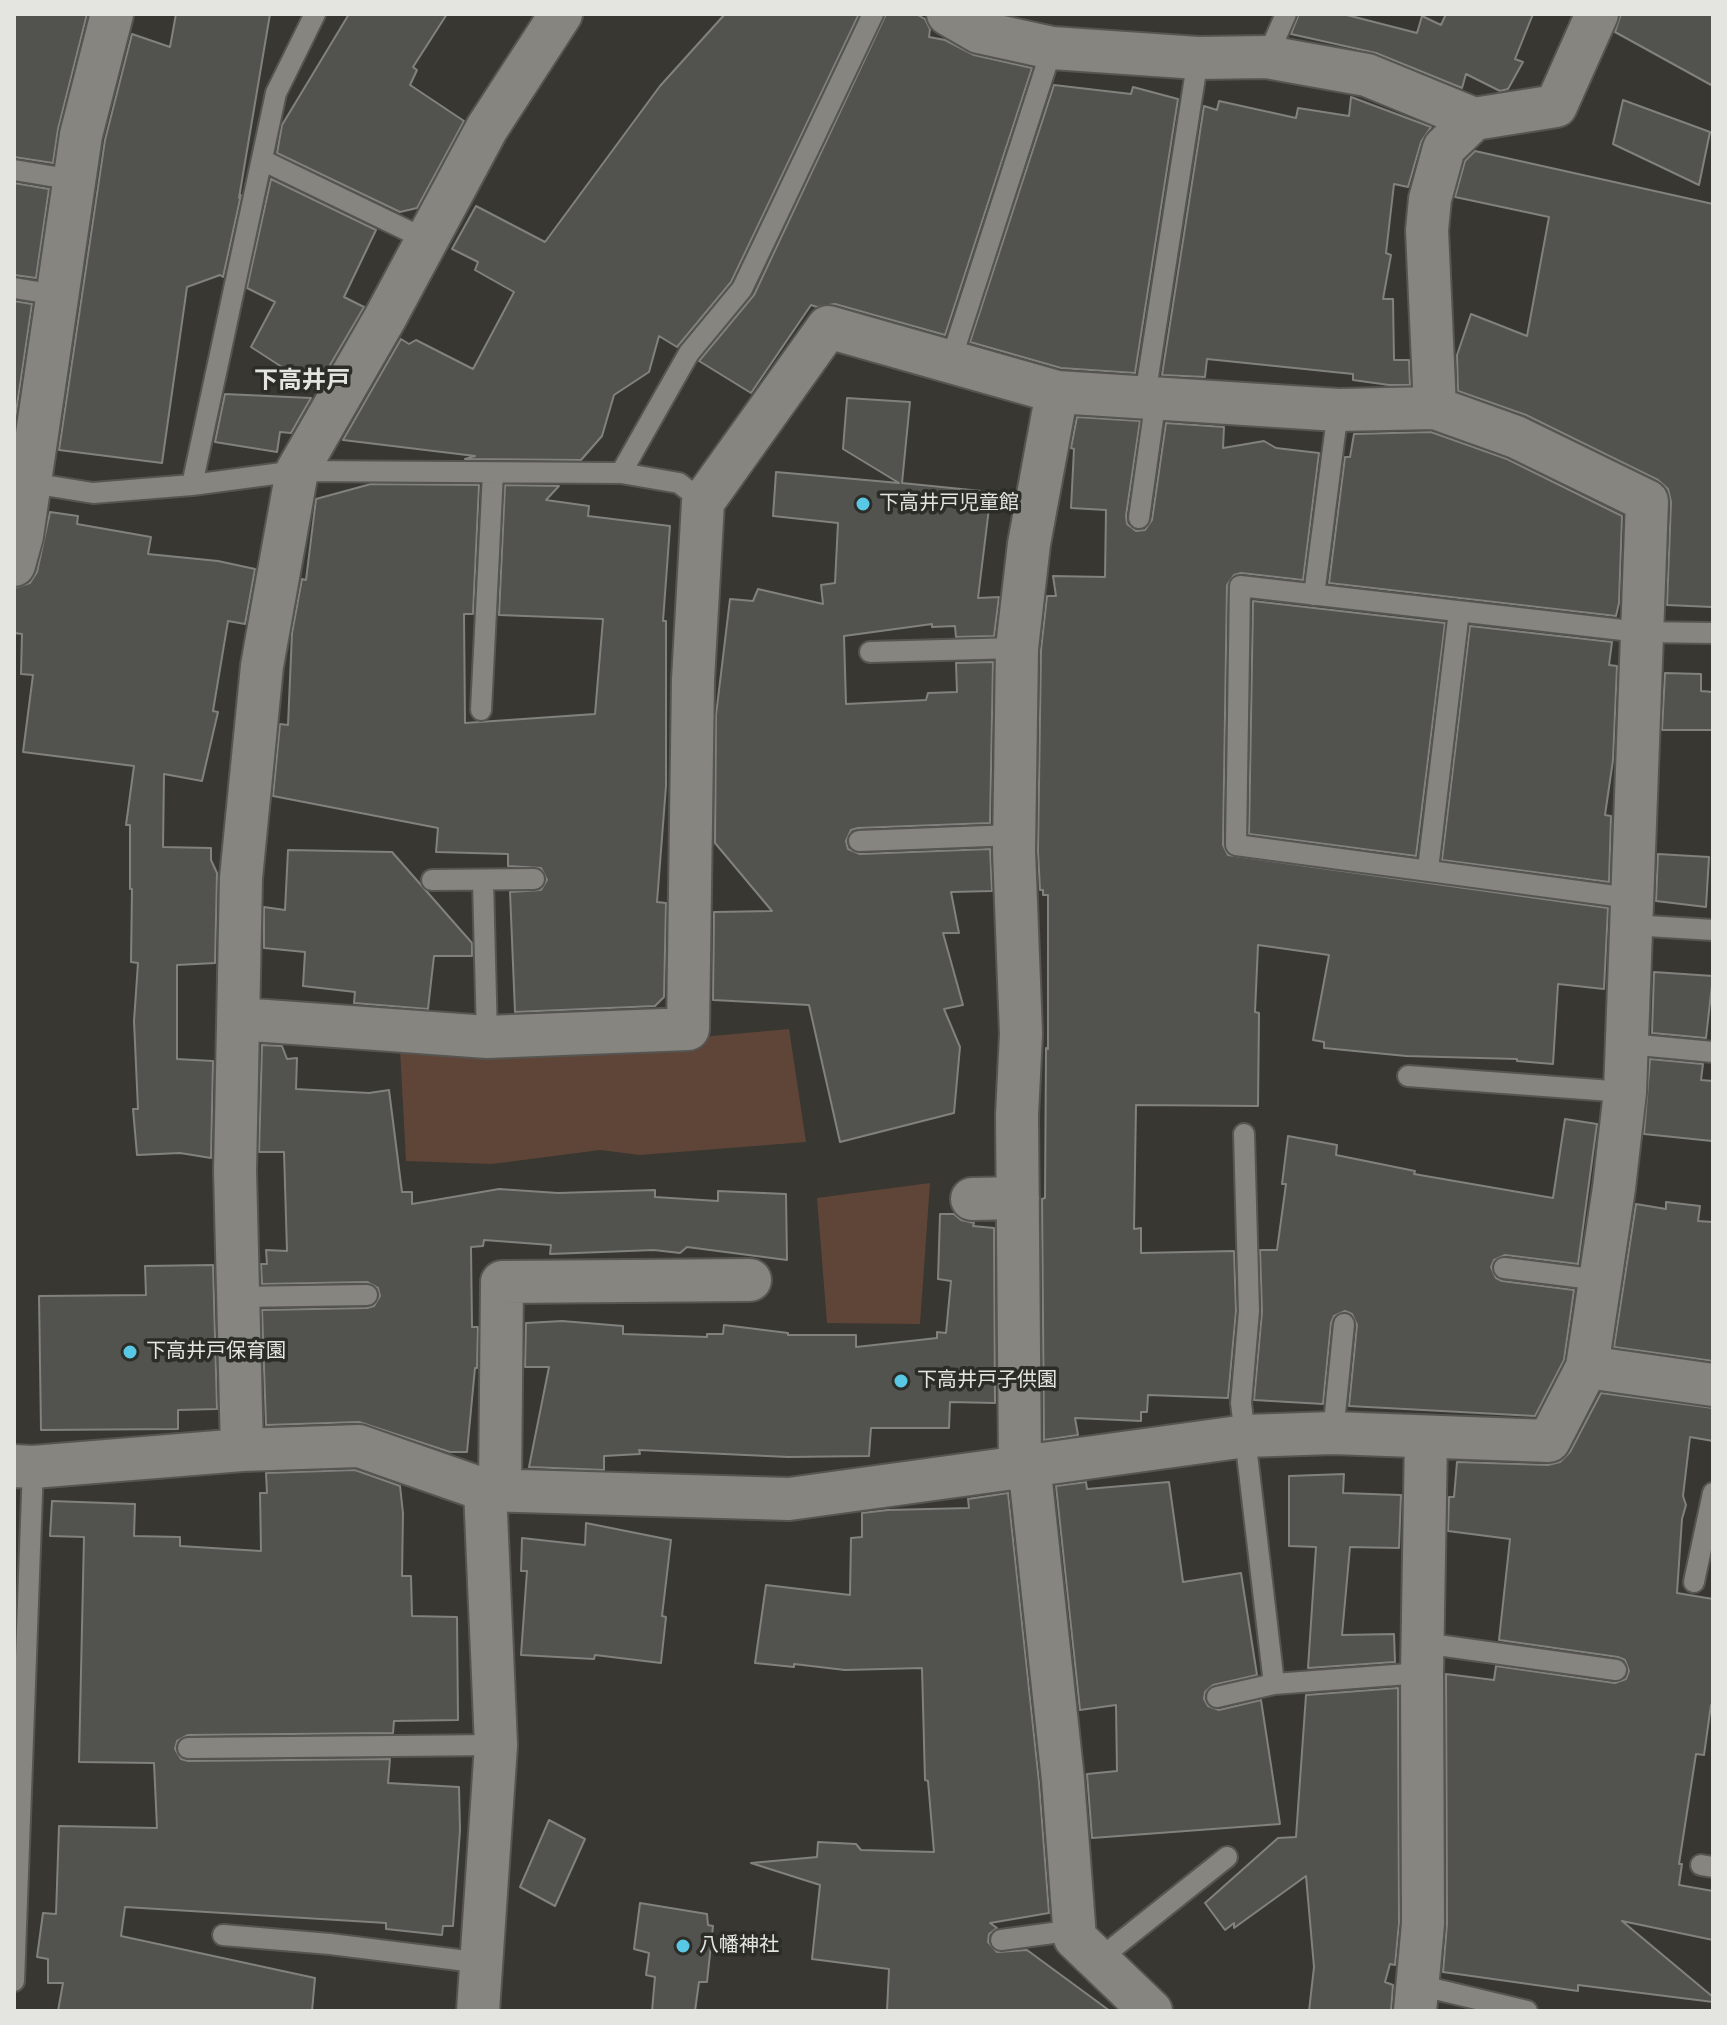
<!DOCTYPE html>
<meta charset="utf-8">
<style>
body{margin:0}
#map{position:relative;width:1727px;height:2025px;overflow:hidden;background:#383732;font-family:"Varela Round",sans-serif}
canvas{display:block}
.frame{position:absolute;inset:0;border:16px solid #e4e4e1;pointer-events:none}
</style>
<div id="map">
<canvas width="1727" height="2025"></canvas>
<div class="frame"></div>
</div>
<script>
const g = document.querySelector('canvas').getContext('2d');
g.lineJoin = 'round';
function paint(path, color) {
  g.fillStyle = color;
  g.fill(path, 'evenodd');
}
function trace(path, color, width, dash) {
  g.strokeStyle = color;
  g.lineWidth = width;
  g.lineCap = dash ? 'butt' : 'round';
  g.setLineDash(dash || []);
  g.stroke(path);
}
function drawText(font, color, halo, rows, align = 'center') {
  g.font = font + ' "Varela Round","Noto Sans JP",sans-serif';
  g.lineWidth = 7;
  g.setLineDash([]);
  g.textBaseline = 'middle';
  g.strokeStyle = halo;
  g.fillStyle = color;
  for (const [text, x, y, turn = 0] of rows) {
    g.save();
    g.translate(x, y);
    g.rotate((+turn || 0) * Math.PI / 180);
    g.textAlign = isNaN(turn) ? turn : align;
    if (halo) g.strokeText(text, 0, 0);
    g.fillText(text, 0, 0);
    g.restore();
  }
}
paint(new Path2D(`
 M789,1029L806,1142L640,1155L600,1150L492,1164L406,1161L400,1049L536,1052Z
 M930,1183L920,1324L827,1323L817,1198Z`), '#5f4537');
const building = new Path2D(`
 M14,14H87L58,129L53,163L14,157Z
 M176,14H270L239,198L241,195L223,277L220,275L187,287L162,463L59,450L105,140L132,34L170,47Z
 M349,14H447L413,67L417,70L410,85L464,121L417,208L400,212L277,153L282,125Z
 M725,14H859L731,282L677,347L659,336L649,372L614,395L602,436L581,460L465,459L475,456L343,440L401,339L409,344L416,340L473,369L514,292L475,270L478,262L452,249L476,206L545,242L660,86Z
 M886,14H916L925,19L930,29L929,37L945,40L974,55L1032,68L945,335L835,304L817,307L811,305L751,393L699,361L754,295Z
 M1299,14H1343L1417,33L1422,16L1441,25L1446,14H1533L1515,59L1523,62L1508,89L1500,91L1466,74L1462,88L1376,53L1291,34Z
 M1621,14H1713V86L1615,32Z
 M1054,85L1131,94L1133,87L1178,99L1135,373L1061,368L970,342Z
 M1351,97L1431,127L1421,142L1408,187L1394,184L1386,253L1391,255L1383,299H1393L1394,360H1409L1410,385H1389L1353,380V374L1207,359L1205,377L1162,375L1204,106L1217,110L1219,101L1296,118L1298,108L1349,116Z
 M1623,100L1710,132L1699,185L1613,144Z
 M1475,151L1713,204L1712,607L1667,605L1671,502L1668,489L1658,480L1526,415L1458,391L1457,355L1471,314L1527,336L1549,217L1455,197L1465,161Z
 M271,179L376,230L344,297L364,307L316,389L251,347L275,302L247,288Z
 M14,183L49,189L36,278L14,275Z
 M14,301L32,304L14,426Z
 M225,394L311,398L291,433L280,432L277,452L215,442Z
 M847,398L910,402L902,483L991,492L978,598L999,597L994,636L956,637L955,626L932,627V624L844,636L846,704L926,700L928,693L957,692L956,663L993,662L990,823L858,828L851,830L846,841L848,849L860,854L990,849L992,891L951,892L959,933H943L963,1005L944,1009L960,1047L954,1113L840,1142L809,1005L713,1000L714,912L772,911L715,843L716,715L730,599L753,601L758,589L823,604L821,585L835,583L838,523L773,516L776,472L899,483L843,449Z
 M1077,417L1140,421L1126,516L1127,524L1136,531L1145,530L1152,520L1166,423L1224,427L1223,448L1264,441L1276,448L1319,453L1303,580L1241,573L1234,575L1227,585L1223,845L1228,855L1608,908L1604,989L1558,984L1553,1064L1517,1061V1059L1406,1056L1324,1048V1042L1313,1040L1329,955L1258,945L1255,1012L1259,1013L1258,1106L1136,1105L1134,1229L1141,1228V1253L1234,1251L1236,1311L1228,1398L1148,1395L1147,1412H1141V1421L1075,1418L1078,1435L1044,1440L1042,1199L1045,1198L1046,1048L1048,1049V895H1043V890H1040L1038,851L1041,650L1047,596H1056L1053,576L1105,577L1106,510L1071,508L1074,449L1071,448Z
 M1431,432L1507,459L1622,516L1619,603L1616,616L1329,583L1345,457H1350L1354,434Z
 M371,484L479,485L473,614H464L465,723L595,714L603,619L499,615L505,485L559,486L546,500L589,506L588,516L670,526L663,621H666V786L657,902L666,903L664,997L655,1006L515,1012L510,892L541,890L547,880L541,868L508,866V854L436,852L438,828L273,796L280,724L288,725L292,633L302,579L306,580L316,499Z
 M50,512L78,516L77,524L151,537L148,554L218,561L255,569L245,624L228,621L213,711L218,712L202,781L164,774L163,847L211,848V860L217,873L215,963L177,965V1059L213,1061L211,1158L180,1153L137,1155L133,1109H138L134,1021L138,963L131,962L132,889H130V825H126L134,766L23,752L33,675L21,674L22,634L14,633V588L30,583L37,572Z
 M1253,601L1445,623L1416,856L1249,834Z
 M1470,626L1612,642L1609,665L1617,666L1613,760L1605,815L1611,816L1609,882L1442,860Z
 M1665,673L1701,674V691L1713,692V730H1662Z
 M288,850L392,852L472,943V956H434L428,1009L354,1003L355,992L303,986L305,952L264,948V907L285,910Z
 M1658,854L1709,857L1706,907L1656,901Z
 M1654,972L1713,976L1706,1038L1652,1033Z
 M262,1045L282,1046L287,1059L297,1058L296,1089L369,1093L389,1090L402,1192H412V1204L499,1189L558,1193L655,1190V1197L718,1201V1191L786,1194L787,1260L687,1247L680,1253L654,1250L550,1254L551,1245L484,1240L483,1246L471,1247L472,1327H478L477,1368H475L467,1452H450L359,1422L266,1425L262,1310L367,1308L374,1306L380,1296L378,1288L367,1282L262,1284L261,1264H267L266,1250L287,1251L284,1152H259Z
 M1650,1059L1703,1064L1701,1080L1713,1081L1712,1141L1644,1134Z
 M1565,1119L1597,1124L1578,1264L1505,1255L1494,1260L1491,1267L1496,1278L1502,1281L1574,1290L1564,1360L1535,1416L1349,1406L1357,1325L1352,1314L1345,1311L1334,1316L1331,1323L1323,1404L1254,1400L1262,1312L1260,1250H1277L1286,1184H1282L1288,1136L1337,1145L1336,1155L1415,1171L1414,1174L1553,1198Z
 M1666,1202L1700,1206L1698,1221L1713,1222V1361L1614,1347L1636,1204L1666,1209Z
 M940,1214H954L961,1220L974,1223L973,1226L994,1228L995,1403L950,1402L949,1428H871L869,1456L788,1457L639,1450L640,1454L604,1456V1470L529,1467L549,1367H525L526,1323L562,1321L623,1326V1334L707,1337V1334H723L724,1325L788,1333V1335H856V1347L937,1338V1332L946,1333L951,1281L938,1279Z
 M213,1265L217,1409L178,1410V1429L41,1430L39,1296L146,1295L145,1266Z
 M1601,1393L1713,1408V1441L1690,1437L1683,1496L1686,1505L1682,1519L1677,1593L1713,1599V1705H1711L1704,1755L1696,1754L1679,1864H1682L1679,1885L1713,1891V1940L1622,1921L1713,1997V2002L1578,1985V1991L1443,1972L1447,1924L1446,1674L1494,1680L1496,1666L1615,1683L1626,1679L1629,1671L1625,1660L1618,1657L1499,1640L1510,1539L1448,1531L1449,1497H1454L1457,1462L1548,1465L1560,1462L1570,1452Z
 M355,1470L400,1486L403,1513L402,1576H411L412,1616L457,1617L458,1720L394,1721L393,1733L188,1735L177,1741L175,1749L181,1759L188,1761L390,1759L388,1783L459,1787L460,1830L453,1926H443L442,1935L386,1929V1923L125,1907L121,1936L315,1978L312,2011H58L63,1983H48V1959L37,1957L43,1913L56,1914L59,1826L157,1828L154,1763L79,1762L84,1537L50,1536L52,1501L135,1504L134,1536L180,1537V1546L261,1551L260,1493H267L266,1473Z
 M1344,1474L1343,1493L1401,1495L1399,1548L1350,1547L1342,1635L1394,1634L1395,1662L1308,1668L1316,1547L1289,1546V1476Z
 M1086,1482L1087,1489L1169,1482L1183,1582L1241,1573L1257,1675L1213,1685L1205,1692L1204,1699L1208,1706L1219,1710L1261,1700L1280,1824L1092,1838L1087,1774L1117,1771L1116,1705L1080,1710L1056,1486Z
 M1008,1493L1039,1782L1049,1913L990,1923L997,1928L989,1934L988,1942L997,1952L1027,1950L1110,2011H887L889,1969L812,1959L820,1885L751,1863L817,1857L818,1842L856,1844L861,1850L934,1852L928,1781L925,1780L922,1668L845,1670L794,1664V1667L755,1663L766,1585L850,1595L851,1538L862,1537V1513L888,1510L969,1508L968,1499Z
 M586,1523L671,1540L662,1616L666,1617L661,1663L595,1655L594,1659L521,1655L527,1571H521L522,1538L585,1545Z
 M1398,1688L1399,1923L1395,1965L1390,1964L1385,1982L1393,1985L1391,2011H1309L1314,1967L1306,1876L1234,1928V1923L1225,1930L1205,1903L1278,1838L1296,1837L1306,1695Z
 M549,1820L585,1839L555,1906L520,1887Z
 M640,1903L707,1914L708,1925L713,1926L707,1982H699L695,2011H652L655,1977L646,1975L649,1953L634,1949Z`);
paint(building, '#52534f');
trace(building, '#81827d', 2);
const service = new Path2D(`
 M1267,57L1286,14
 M262,160L427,240
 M14,170L74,180
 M14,288L57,295
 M950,363L1052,48
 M1145,396L1198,58
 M621,473L689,353L742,289L873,14
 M25,482L93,493L192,485L297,471L621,473L679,483L703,502
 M192,485L276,93L315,14
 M1139,518L1156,398
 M1314,595L1338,410
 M870,652L1017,648
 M481,710L493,473
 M859,841L1015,835
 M1428,869L1459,611
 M432,880L534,879
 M483,881L487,1037
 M1630,898L1236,845L1240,586L1640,632L1713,633
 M1631,925L1713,930
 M1628,1044L1713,1052
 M1408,1076L1625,1092
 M1244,1134L1249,1311L1241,1403L1274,1684
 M1504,1268L1600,1280
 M238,1297L367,1295
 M1333,1433L1344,1324
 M1694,1582L1713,1493
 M1423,1643L1616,1670
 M1217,1697L1274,1684L1422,1673
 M188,1748L496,1745
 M1701,1865L1713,1867
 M223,1935L330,1944L483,1963
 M1001,1940L1075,1930
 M1098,1960L1227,1857
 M14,1981L33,1467
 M1418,1985L1527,2011`);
const minor = new Path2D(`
 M948,14L979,32L1052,48L1198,58L1267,57L1367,75L1474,119L1556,106L1597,14
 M1057,392L1029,544L1017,648L1014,851L1021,1034L1017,1115L1020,1468L1031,1482L1063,1780L1075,1938L1151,2011
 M1435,408L1427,230L1430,199L1444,148L1474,119
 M14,565L22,536L81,135L112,14
 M972,1199L1018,1198
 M1587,1367L1713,1385
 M242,1450L235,1171L241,878L262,666L297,471L385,318L487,128L561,14
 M14,1466L33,1467L242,1450L359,1446L485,1490L789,1499L1246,1436L1333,1433L1549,1441L1587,1367L1614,1188L1625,1092L1647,501L1516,437L1435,408L1338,410L1057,392L828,327L703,502L693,680L688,1029L487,1037L239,1019
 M500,1491L502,1282L750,1280
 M478,2011L496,1745L485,1490
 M1415,2011L1423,1924L1422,1673L1426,1438`);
trace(service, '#565552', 24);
trace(minor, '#565552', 46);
trace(service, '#86857f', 20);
trace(minor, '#86857f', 42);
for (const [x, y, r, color] of [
 [863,504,8,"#59c8e4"],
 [130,1352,8,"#59c8e4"],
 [901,1381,8,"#59c8e4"],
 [683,1946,8,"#59c8e4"]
]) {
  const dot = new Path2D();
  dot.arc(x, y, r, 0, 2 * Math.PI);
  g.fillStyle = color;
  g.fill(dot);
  trace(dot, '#2d2d28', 3);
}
drawText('20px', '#e4e4e1', '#2d2d28', [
 ["下高井戸児童館",879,504],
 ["下高井戸保育園",146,1352],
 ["下高井戸子供園",917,1381],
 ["八幡神社",699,1946]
], 'left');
drawText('bold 24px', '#e4e4e1', '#2d2d28', [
 ["下高井戸",302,382]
]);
</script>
